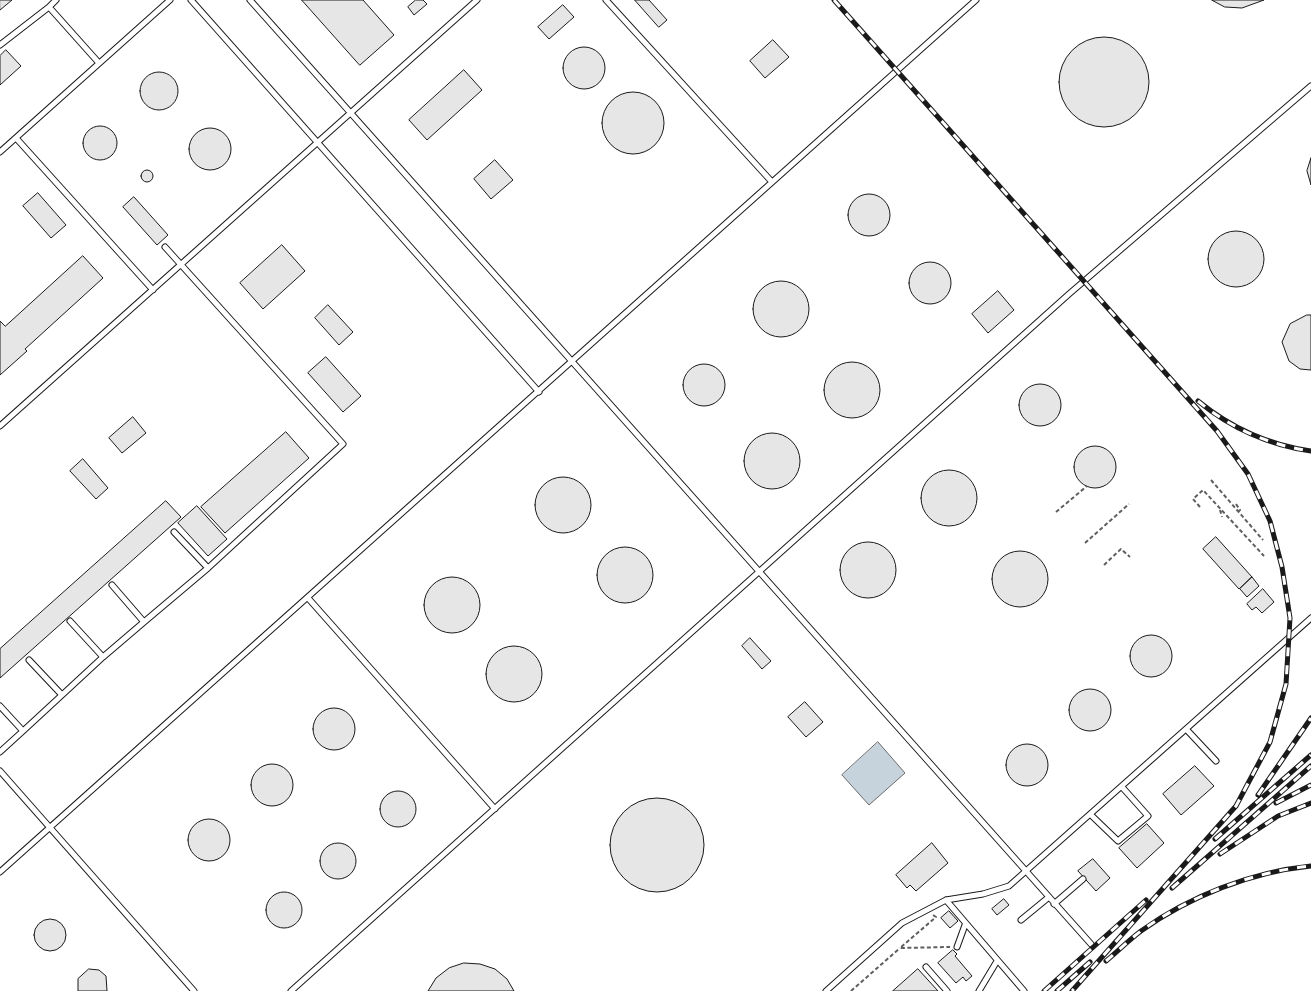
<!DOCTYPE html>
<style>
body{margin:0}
canvas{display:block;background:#fff}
</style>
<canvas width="1311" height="991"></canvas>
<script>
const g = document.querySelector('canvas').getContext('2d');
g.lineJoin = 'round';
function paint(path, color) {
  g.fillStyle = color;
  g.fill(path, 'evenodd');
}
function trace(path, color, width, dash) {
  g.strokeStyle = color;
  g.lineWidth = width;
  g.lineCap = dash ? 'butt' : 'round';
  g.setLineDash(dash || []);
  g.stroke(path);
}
const water = new Path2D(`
 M878,742L905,773L869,805L842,775Z`);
paint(water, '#c6d2dc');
trace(water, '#6a6a6a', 1);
const building = new Path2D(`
 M0,0H12L0,10Z
 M302,0H363L394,35L360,65Z
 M416,0H423L427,4L414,15L408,7Z
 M635,0H649L667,20L659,27Z
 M1212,0H1264L1242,8L1225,7Z
 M563,5L574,17L549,39L538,27Z
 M1059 82a45 45 0 1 1 90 0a45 45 0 1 1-90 0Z
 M773,40L789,57L765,78L750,61Z
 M563 68a21 21 0 1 1 42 0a21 21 0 1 1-42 0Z
 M6,50L21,66L0,85V56Z
 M464,70L482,90L427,140L409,120Z
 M140 91a19 19 0 1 1 38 0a19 19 0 1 1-38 0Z
 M602 123a31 31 0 1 1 62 0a31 31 0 1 1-62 0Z
 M83 143a17 17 0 1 1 34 0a17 17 0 1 1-34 0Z
 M189 149a21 21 0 1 1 42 0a21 21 0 1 1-42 0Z
 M1311,158V185L1307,171Z
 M495,160L513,180L491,199L474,179Z
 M141 176a6 6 0 1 1 12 0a6 6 0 1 1-12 0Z
 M38,193L66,225L51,238L23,206Z
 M848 215a21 21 0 1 1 42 0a21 21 0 1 1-42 0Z
 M134,197L168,235L157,245L123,207Z
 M1208 259a28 28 0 1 1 56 0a28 28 0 1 1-56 0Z
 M282,245L305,271L263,309L240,283Z
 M83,256L103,278L25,349L27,351L0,375V321L5,326Z
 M909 283a21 21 0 1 1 42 0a21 21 0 1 1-42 0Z
 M753 309a28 28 0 1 1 56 0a28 28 0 1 1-56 0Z
 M998,291L1014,310L988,333L972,314Z
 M328,305L353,332L339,345L315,318Z
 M1307,315H1311V370L1300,369L1289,361L1282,342L1290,324Z
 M326,357L361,396L343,412L308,373Z
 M824 390a28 28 0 1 1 56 0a28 28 0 1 1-56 0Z
 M683 385a21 21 0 1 1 42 0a21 21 0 1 1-42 0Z
 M1019 405a21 21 0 1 1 42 0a21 21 0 1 1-42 0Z
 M133,417L146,433L122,453L109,438Z
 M286,432L309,458L225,533L201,507Z
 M744 461a28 28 0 1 1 56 0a28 28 0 1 1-56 0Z
 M1074 467a21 21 0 1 1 42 0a21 21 0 1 1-42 0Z
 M83,459L108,488L96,499L70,471Z
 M921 498a28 28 0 1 1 56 0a28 28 0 1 1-56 0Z
 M535 505a28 28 0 1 1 56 0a28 28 0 1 1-56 0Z
 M166,501L181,517L0,678V649Z
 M197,506L227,539L208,556L178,523Z
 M1216,537L1252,577L1239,589L1203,549Z
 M840 570a28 28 0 1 1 56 0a28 28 0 1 1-56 0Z
 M597 575a28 28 0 1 1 56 0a28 28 0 1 1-56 0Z
 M992 579a28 28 0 1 1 56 0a28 28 0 1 1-56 0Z
 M1252,577L1259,586L1247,597L1240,589Z
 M424 605a28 28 0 1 1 56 0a28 28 0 1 1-56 0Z
 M1263,589L1274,602L1262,613L1256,607L1252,610L1247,604Z
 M1130 656a21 21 0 1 1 42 0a21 21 0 1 1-42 0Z
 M750,638L771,661L762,669L742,646Z
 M486 674a28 28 0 1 1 56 0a28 28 0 1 1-56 0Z
 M1069 710a21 21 0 1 1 42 0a21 21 0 1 1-42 0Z
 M805,702L823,722L806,737L788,717Z
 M313 729a21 21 0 1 1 42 0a21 21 0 1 1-42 0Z
 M1006 765a21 21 0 1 1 42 0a21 21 0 1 1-42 0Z
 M251 785a21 21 0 1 1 42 0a21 21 0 1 1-42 0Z
 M1195,766L1214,786L1181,815L1163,794Z
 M380 809a18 18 0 1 1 36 0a18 18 0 1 1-36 0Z
 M610 845a47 47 0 1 1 94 0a47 47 0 1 1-94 0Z
 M188 840a21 21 0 1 1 42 0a21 21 0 1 1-42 0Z
 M1147,824L1164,843L1137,868L1119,848Z
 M932,843L948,863L916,891L910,885L907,888L896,875Z
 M320 861a18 18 0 1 1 36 0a18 18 0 1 1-36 0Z
 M1093,859L1110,878L1096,891L1078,871Z
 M266 910a18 18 0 1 1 36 0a18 18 0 1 1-36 0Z
 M1004,899L1009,905L997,915L992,909Z
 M949,911L958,921L950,928L941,918Z
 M34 935a16 16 0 1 1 32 0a16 16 0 1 1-32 0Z
 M953,950L957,954L955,956L972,976L966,981L963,977L956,983L938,963Z
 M464,963L480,964L495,969L507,979L514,991H428L436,978L449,968Z
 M89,969L99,970L106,976L107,991H78V979Z
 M918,969L938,991H893Z`);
paint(building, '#e6e6e6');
trace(building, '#1a1a1a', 1);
const lane = new Path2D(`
 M191,0L539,392
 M250,0L1091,944
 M606,0L772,182
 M49,7L56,0
 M0,45L49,7L99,63
 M16,138L153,290
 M0,152L170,0
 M165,247L343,444L208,568
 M0,426L477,0
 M308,598L495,809
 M144,622L208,568L174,532
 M103,657L144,622L112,585
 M62,695L103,657L70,621
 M0,706L23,731L0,752
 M1186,729L1216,761
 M23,731L62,695L29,660
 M0,771L194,991
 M1091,815L1118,841L1148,816L1122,787
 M0,872L976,0
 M946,900L1024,991
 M1054,904L1083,879
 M1021,920L1049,897
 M957,947L965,925
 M926,967L947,991
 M291,991L1069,294L1311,86
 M826,991L902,923L946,900L983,894L1009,886L1311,618
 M979,991L997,961`);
trace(lane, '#1a1a1a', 7);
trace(new Path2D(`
 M1211,480L1263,540
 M1236,504L1240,510L1238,512
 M1200,507L1193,499L1203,490L1264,556
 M1220,510L1222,517
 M1056,512L1087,486
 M1085,543L1129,504
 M1104,565L1121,549L1130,557
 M933,915L936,917L900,948L950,947
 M851,991L900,948`), '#5f5f5f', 2, [4, 2.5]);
trace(lane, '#fff', 5);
const rail = new Path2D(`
 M834,0L1217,431L1248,474L1270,521L1282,567L1290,618L1286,684L1270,742L1236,806L1072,991
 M1198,401C1231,428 1268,445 1311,451
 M1258,795L1311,718
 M1276,803L1311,785
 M1215,839L1311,755
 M1220,854L1278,816L1311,803
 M1172,888L1311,766
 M1106,961C1118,951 1129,940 1141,931C1190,896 1251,872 1311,866
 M1044,991L1146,900
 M1057,991L1090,962`);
trace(rail, '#1a1a1a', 5);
trace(rail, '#fff', 3, [9]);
</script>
